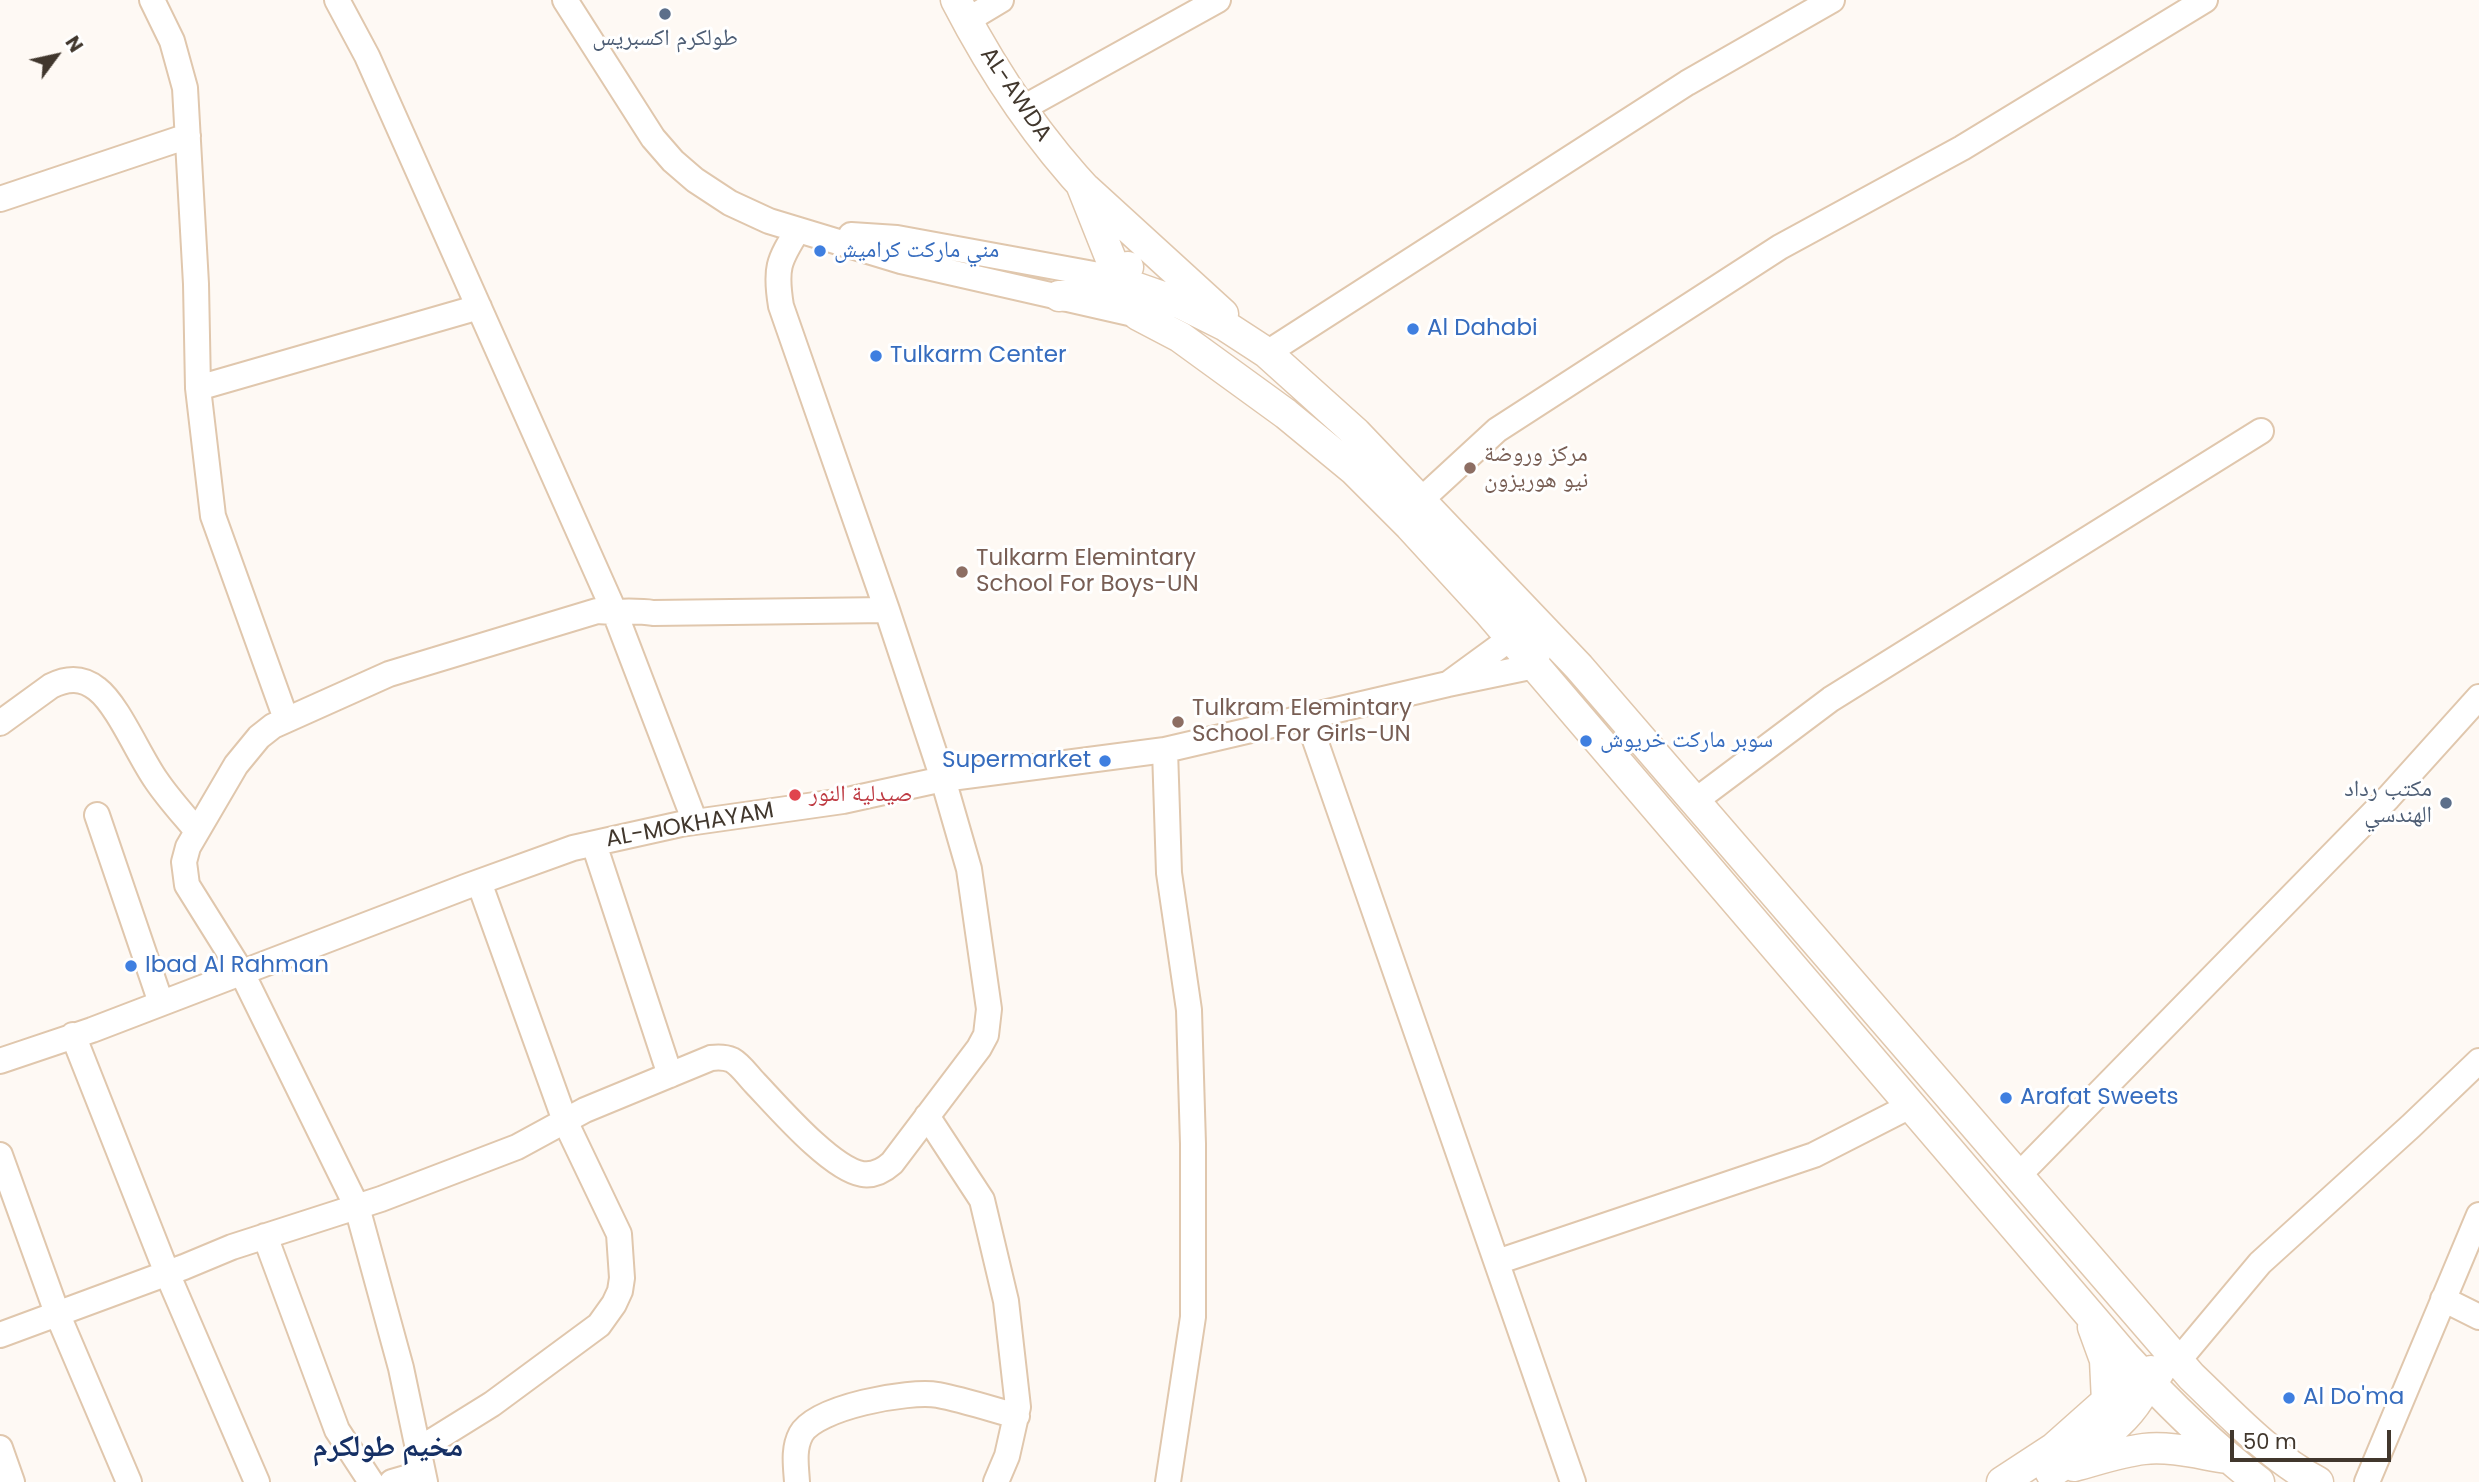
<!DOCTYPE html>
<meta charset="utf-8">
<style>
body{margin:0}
#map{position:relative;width:2479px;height:1482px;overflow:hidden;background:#fef9f4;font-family:Poppins,sans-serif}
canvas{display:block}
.north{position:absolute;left:21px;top:21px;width:70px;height:70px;-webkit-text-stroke:5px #fff;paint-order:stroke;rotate:57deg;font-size:19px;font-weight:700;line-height:28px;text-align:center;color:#41372d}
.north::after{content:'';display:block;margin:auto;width:24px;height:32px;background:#41372d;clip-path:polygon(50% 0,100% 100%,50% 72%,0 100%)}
.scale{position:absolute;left:2230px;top:1430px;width:161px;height:32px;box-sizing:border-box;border:4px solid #41372d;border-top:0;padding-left:9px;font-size:21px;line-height:24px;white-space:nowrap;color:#41372d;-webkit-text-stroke:5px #fff;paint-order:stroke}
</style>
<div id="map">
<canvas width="2479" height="1482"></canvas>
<div class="north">N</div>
<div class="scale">50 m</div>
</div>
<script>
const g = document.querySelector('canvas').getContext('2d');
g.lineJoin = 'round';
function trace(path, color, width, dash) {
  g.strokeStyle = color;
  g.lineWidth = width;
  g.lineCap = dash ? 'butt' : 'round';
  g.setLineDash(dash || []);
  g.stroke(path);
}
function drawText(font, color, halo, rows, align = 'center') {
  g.font = font + ' Poppins,"Noto Naskh Arabic",sans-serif';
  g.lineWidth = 6;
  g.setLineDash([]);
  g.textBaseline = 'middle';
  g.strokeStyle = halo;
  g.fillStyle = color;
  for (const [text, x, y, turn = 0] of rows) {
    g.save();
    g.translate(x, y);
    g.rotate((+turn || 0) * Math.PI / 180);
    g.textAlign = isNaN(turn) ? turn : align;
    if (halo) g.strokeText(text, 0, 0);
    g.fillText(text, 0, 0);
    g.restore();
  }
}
const minor = new Path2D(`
 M152,0L172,41L185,88L196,284L198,388L213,516L286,719
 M337,0L367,56L615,613L695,822
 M565,0L653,138L673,161L695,180L730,203L769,221L901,261L1138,315
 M966,21L1001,0
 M1023,108L1218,0
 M0,199L188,136
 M851,235L897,238L1099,275L1120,282
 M1267,353L1687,83L1832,0
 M198,388L479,307
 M1421,500L1497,430L1780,247L1962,148L2205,0
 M1448,684L1511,638L1529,633
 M1307,717L1573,1482
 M0,723L51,686C67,678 82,677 97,689C118,705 139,756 156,780C168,798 183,814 197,831
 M1165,750L1169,873L1189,1010L1193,1144V1317L1168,1482
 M1695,801L1831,699L2261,431
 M97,815L161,1003
 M594,844L670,1075
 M73,1035L167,1273L257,1482
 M0,1061L92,1030L465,887L573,848L681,824L843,801L943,779L1165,750L1448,684L1535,666L1539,651
 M927,1116L982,1200L1006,1301L1018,1407L1007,1456L996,1482
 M0,1155L57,1313L129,1482
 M2018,1176L2388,798L2479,697
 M265,1236L337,1430L371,1482
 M1497,1262L1814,1155L1912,1105
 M2443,1299L2479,1317
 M0,1335L184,1267L232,1247L381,1199L517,1147L585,1110L711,1058C719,1057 725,1057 732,1060C741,1065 748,1076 755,1083C777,1106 831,1169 862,1174C874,1176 883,1171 892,1163L979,1048L986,1035L989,1009L969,869L943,779L887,610L781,306C775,269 778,261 798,230
 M2178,1361L2260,1263L2411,1126L2479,1061
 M0,1448L12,1482
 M418,1450L492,1404L599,1325L614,1304L620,1291L622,1278L619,1234L565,1121L479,882
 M392,1482L423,1473
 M425,1482L401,1368L357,1207L242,973L187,885L184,862L188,847L236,765L259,737L273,726L389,674L597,611C616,613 635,610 653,613L887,610
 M797,1482C796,1466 793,1449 801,1434C816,1407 908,1390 938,1395C964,1400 991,1409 1017,1416
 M2367,1482L2479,1215`);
const major = new Path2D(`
 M956,0C992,70 1039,140 1093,197
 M1081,184L1124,292L1138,315L1180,337L1286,414L1354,470L1410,526L1488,611L2125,1356C2167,1402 2209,1444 2259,1482
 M1086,189L1223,314
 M1120,282L1180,303L1224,325L1267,353L1356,433L1579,667L2191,1376C2231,1414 2270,1457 2318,1482
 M1059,296C1086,294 1117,297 1128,267
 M2093,1327L2105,1360L2107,1402
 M2074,1466C2097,1460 2120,1452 2144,1449C2171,1446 2200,1454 2227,1458
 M2051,1473C2089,1447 2139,1419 2151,1371
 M2002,1482L2054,1448L2126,1384L2142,1374L2159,1372`);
trace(minor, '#e0c7ad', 28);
trace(major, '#e0c7ad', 33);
trace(minor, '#fff', 24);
trace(major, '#fff', 30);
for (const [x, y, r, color] of [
 [665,14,7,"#5c6f8a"],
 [820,251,7,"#3f7fe0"],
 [1413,329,7,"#3f7fe0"],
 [876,356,7,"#3f7fe0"],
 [1470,468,7,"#8d6e63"],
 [962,572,7,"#8d6e63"],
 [1178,722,7,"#8d6e63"],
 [1586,741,7,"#3f7fe0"],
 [1105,761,7,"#3f7fe0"],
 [795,795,7,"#e0444e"],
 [2446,803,7,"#5c6f8a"],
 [131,966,7,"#3f7fe0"],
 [2006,1098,7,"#3f7fe0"],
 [2289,1398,7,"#3f7fe0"]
]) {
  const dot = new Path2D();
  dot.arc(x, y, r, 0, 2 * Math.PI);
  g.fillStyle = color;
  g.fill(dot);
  trace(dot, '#fff', 2.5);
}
drawText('23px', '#4e5e75', '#fff', [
 ["طولكرم اكسبريس",665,39],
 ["مكتب رداد",2432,790,"right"],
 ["الهندسي",2432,816,"right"]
]);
drawText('23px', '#41372d', '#fff', [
 ["AL-AWDA",1015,95,56],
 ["AL-MOKHAYAM",690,826,-10]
]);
drawText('23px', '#366cbe', '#fff', [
 ["مني ماركت كراميش",834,251],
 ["Al Dahabi",1427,329],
 ["Tulkarm Center",890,356],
 ["سوبر ماركت خريوش",1600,741],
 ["Supermarket",1091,761,"right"],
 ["Ibad Al Rahman",145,966],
 ["Arafat Sweets",2020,1098],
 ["Al Do'ma",2303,1398]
], 'left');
drawText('23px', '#785e54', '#fff', [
 ["مركز وروضة",1484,455],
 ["نيو هوريزون",1484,481],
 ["Tulkarm Elemintary",976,559],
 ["School For Boys-UN",976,585],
 ["Tulkram Elemintary",1192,709],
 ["School For Girls-UN",1192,735]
], 'left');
drawText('23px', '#be3a42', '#fff', [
 ["صيدلية النور",809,795]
], 'left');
drawText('bold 30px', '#163065', '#fff', [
 ["مخيم طولكرم",388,1448]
]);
</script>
